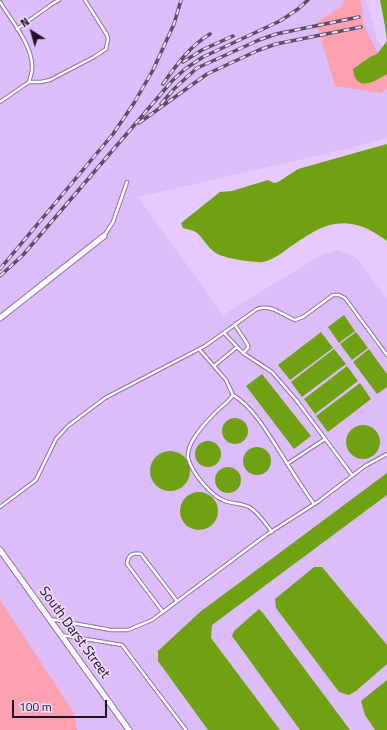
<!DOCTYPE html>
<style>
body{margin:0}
#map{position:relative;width:387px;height:730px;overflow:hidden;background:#e6c9fe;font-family:"Titillium Web",sans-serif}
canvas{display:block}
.north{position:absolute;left:12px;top:12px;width:40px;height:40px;-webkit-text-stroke:3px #eddcfc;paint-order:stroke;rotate:323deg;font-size:11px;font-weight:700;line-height:16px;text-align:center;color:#1c1225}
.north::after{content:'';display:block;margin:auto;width:14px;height:18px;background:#1c1225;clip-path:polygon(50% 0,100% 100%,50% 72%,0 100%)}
.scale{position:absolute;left:12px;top:700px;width:95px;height:18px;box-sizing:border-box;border:2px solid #1c1225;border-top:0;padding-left:5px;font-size:12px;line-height:14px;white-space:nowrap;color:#1c1225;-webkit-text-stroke:3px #eddcfc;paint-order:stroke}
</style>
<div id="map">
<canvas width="387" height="730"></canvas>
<div class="north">N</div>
<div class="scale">100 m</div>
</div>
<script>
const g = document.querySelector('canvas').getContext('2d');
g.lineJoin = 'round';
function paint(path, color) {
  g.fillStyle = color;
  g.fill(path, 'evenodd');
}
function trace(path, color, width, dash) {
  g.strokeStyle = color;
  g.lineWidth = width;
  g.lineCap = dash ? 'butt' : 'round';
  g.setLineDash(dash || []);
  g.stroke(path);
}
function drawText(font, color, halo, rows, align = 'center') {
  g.font = font + ' "Titillium Web",sans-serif';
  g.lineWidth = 3.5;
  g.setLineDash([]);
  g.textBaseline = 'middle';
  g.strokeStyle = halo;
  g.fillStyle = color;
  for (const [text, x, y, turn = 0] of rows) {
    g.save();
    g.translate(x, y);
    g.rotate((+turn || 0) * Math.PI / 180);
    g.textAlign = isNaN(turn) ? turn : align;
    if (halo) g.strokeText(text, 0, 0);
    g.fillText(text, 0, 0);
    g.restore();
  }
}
paint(new Path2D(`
 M0,0H366L377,39L387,54V138L355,147L138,197L223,315L319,256L337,250L357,258L387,300V730H0Z`), '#ddbdf9');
paint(new Path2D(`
 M344,0H361L364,26L387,70V89L381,93L335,86L316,23L342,6Z
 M0,600L74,713L77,730H0Z`), '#faa0af');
paint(new Path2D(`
 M380,0H387V74C374,82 356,93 353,69L370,57L377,54L387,41L385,26Z
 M387,144V241C380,236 371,230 363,227C333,216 314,231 290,247C283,252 273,260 263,262C255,263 222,258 216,253C209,249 205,241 199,235C195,230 189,230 183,228L181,223L220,192L232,191L268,180L274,183L278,182L298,169Z
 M344,315L355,331L339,343L328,327Z
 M321,332L333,348L290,380L278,365Z
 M356,332L368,348L352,360L340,344Z
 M334,349L346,364L302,397L291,382Z
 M369,349L381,366L365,378L353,362Z
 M347,366L358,381L315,414L304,399Z
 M381,366L387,374V387L377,394L365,378Z
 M262,374L311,436L294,449L246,386Z
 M360,383L371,399L328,432L316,416Z
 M222 431a13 13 0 1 1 26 0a13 13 0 1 1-26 0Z
 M346 442a17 17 0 1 1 34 0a17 17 0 1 1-34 0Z
 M195 454a13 13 0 1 1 26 0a13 13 0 1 1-26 0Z
 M243 461a14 14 0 1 1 28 0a14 14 0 1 1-28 0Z
 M150 471a20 20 0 1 1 40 0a20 20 0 1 1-40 0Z
 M215 480a13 13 0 1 1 26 0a13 13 0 1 1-26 0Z
 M387,473V495L212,625L211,638L280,730H208L158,661V651L200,612Z
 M180 511a19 19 0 1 1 38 0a19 19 0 1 1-38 0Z
 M314,567H322L387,645V664L356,691L349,695L339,692L276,608L275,599Z
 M259,609L263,613L350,730H300L232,636L234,631Z
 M387,680V730H375L365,715L361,701Z`), '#6fa112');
const lane = new Path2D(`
 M0,2C11,20 34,47 32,69C32,73 30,78 29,82
 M17,29L52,4L59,0
 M0,102L29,82H41L50,80L94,57L106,49L108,39L107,35L85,0
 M104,236L113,222L127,182
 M235,325L248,345V348L243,353
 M224,333L243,353L272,372L297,401L352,475
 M199,349L226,380L233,395C228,403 220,407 214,414C207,421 200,429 194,438C191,443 187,451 188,458C192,473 211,496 225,501C233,504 242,503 249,507C258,512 265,523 272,532
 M214,366L237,347
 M233,395C253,407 267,432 280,452C291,470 302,487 314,504
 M287,464L325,439
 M0,507L36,480L56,439L68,426L105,398L205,346L257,309C272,304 282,315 295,320L303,317L333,295H339L345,298L387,355
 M163,612L127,564C128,555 132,552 141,554L177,601
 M50,619L111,630H128L152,620L266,535L319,501L365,466L387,454
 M61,635L122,645L186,730`);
const street = new Path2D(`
 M0,318L104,236
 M0,550L129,730`);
trace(lane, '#8b71a1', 4.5);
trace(street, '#8b71a1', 7);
trace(lane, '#fff', 2.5);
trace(street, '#fff', 5);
const rail = new Path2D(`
 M183,62L202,50L233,36
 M163,84C177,64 190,46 210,34
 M161,104L174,89L197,68L259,40L276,34L359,17
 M139,123L207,74L259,50L276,44L361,27
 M0,269L113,134L134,103L153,70L174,24L181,0
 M0,276L23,255L172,81L185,69L203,57L280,21L298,9L308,0`);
trace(rail, '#5d4d6b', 3.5);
trace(rail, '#eddcfc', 2, [6]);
drawText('14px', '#1c1225', '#eddcfc', [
 ["South Darst Street",74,633,54]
]);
</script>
